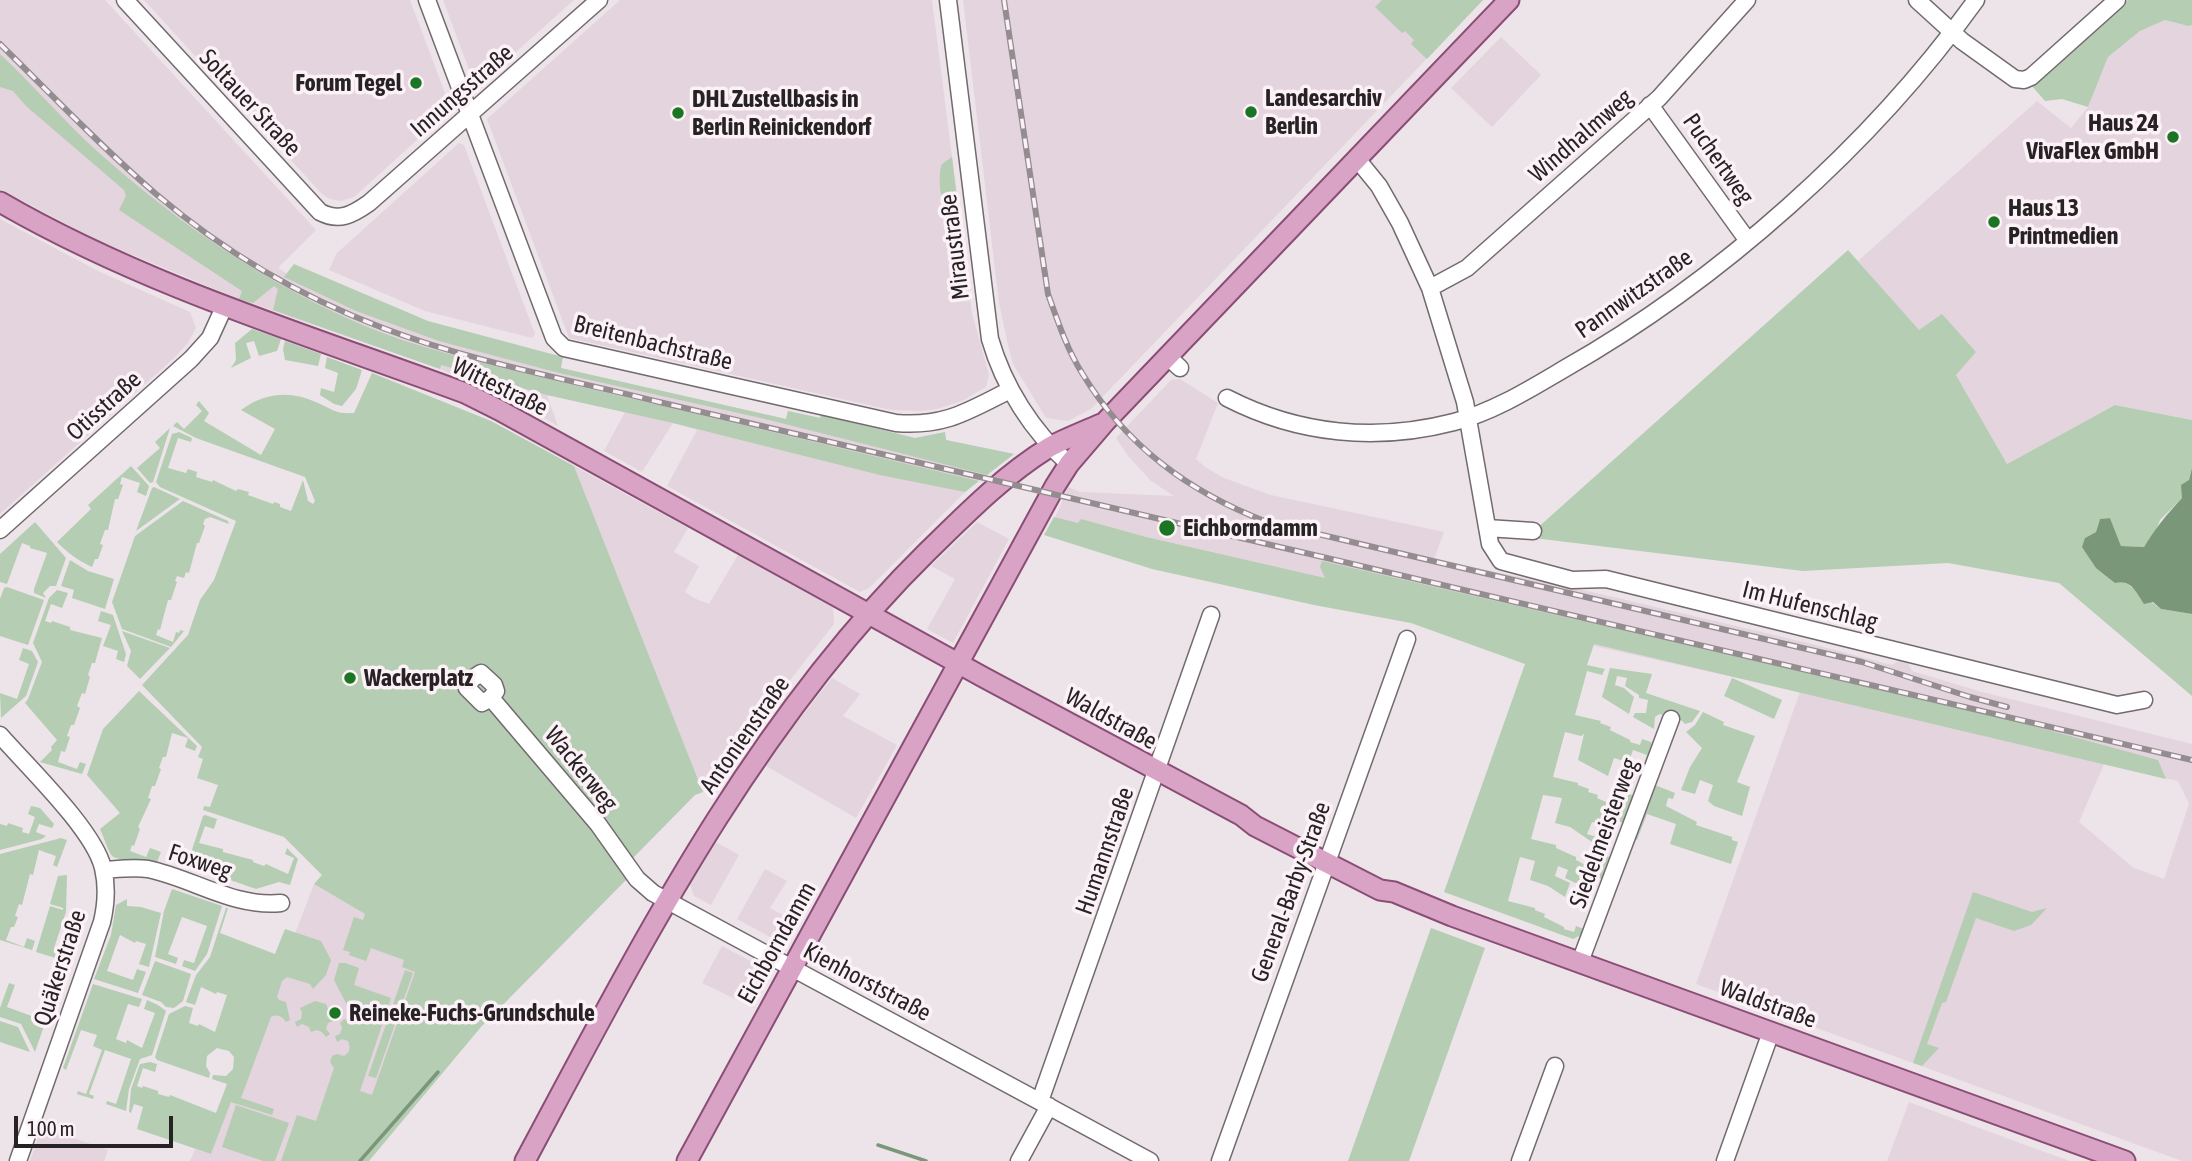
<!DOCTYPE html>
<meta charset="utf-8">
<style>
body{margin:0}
#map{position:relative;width:2192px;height:1161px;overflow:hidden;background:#ede4e9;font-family:"Asap Condensed",sans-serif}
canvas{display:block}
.scale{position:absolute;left:14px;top:1116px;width:159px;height:32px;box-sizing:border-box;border:4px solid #272325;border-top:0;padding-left:9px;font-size:21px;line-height:24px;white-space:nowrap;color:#272325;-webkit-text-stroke:5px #fbf1f6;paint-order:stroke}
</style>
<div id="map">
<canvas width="2192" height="1161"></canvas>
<div class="scale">100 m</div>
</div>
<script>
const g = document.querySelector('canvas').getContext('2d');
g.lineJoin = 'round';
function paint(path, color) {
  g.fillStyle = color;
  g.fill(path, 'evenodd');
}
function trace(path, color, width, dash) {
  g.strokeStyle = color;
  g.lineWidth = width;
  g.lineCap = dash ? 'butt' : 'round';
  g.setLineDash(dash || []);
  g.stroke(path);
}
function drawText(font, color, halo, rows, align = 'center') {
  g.font = font + ' "Asap Condensed",sans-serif';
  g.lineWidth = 7;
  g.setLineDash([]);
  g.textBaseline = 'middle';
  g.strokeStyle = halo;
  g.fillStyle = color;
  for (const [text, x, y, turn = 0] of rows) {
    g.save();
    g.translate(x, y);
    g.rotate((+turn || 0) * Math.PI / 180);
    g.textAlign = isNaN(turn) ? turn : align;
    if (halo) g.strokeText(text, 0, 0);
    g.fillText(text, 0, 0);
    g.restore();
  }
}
paint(new Path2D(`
 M0,0H105L316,230L278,268L289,275L560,368L786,419L788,411L820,418L821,415L915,438L945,432L946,440L1014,454L969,488L869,588L860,592L667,486L697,430L673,423L642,472L604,451L625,412L547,395L558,426L519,404L440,369L239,299L99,241L0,189Z
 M144,0H410L451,109L354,197L341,201L330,199L322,194Z
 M443,0H574L481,83H478L473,80Z
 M620,0H932L972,313L989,375L986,387L962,401L937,409L921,411L891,410L569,338L487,119Z
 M963,0H1483L1091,409L1068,421L1046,418L1013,364L1008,345L999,303Z
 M2165,20L2188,26L2192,25V420L2115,405L2007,464L1956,375L1976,351L1919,331L1858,261L2037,101L2071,128L2088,107L2108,57L2140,31Z
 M1501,37L1541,75L1492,127L1451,88Z
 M459,143L464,145L535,334L532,338L425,311L329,270L337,253Z
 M0,219L98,271L190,312L196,328L188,343L173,359L0,514Z
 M1180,379L1218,403L1196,459L1205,467L1224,478L1271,495L1444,532L1434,559L1601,594L1812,644L1892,665L1900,660L1908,663L1912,671L1982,692L2192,744V1161H2182L2160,1153L1696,984L1800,692L1052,525L1068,487L1080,492L1174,496L1151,481L1128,456L1116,438L1171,380ZM2104,764L2178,781L2189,804L2164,879L2134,868L2079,822Z
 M574,466L688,528L674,552L699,566L685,592L696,599L709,604L738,555L833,608L834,624L703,792Z
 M977,522L1009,539L953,643L927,629L955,579L931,566Z
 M832,678L860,694L843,716L897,745L856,818L766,766L784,739Z
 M716,842L739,855L711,905L694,896L690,884Z
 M765,869L787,881L770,908L799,924L791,939L781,943L737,919Z
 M314,884L365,914L423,961L376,1097L331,1105L284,1161H190L195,1149L211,1154Z
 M722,946L766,969L769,979L754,1008L702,983Z
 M1909,1102L2028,1146L2070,1161H1887Z
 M42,1127L108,1150L104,1161H30Z`), '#e4d4dd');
paint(new Path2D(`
 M1382,0H1483L1427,59L1411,44L1414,40L1405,31L1402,33L1375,7Z
 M2128,0H2192V25L2188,26L2165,20L2140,31L2108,57L2088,107L2062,99L2045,101L2032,86Z
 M0,54C33,85 64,121 98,152C184,229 289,300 399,339C433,350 467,359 502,368L979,481L965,492L880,475L673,423L547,395L441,365L440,369L273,310L278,289L274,286L253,303L239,299L242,291L119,210L126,196L124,190L26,106L13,91L0,87Z
 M952,157L959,214C955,213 951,212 948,210C939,202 938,173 942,164Z
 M1848,250L1919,330L1942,314L1976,352L1956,375L2007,464L2115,405L2192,420V468L2189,480L2182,498L2160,520L2155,533L2144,547L2121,546L2110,518L2100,519L2096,532L2085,538L2123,581L2161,609L2192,614V696L2059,583L1948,563L1803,571L1534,538V531Z
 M294,264L428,321L563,357L561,368L786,419L788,411L820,418L821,415L915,438L945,432L946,440L1014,454L987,475L765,419L559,373L439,341L356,311L284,277Z
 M252,329L281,339L277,351L259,356L254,341L246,343L251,358L231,368L236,360L235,343Z
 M285,341L321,354L318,366L285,360L283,349Z
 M327,357L362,370L356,389L342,406L334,404L320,395L321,388L334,392L338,373L325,368Z
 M372,373L491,421L574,466L703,792L695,795L633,858L622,874L627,879L481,1027L369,1161H281L297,1115L316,1121L334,1068L330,1062L332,1056L337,1054L344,1056C350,1052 351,1048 348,1041L342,1039L337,1042L335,1036L340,1034L342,1028L340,1023L344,1019L354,1022L359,1019L361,1013L358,1007H348L334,980L339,963H345L359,968L354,985L391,998L360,1091L372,1095L415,972L402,967L404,960L371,948L366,961L349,955L350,952L343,950L354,917L363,920L365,914L314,884L322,875L284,837L203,810L204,806L210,807L218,785L197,778L203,759L198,757L202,747L142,685L188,635L200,600L214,580L236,521L160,487L156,482L172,434L179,432L192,438L191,442L178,438L168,468L186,473L188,469L197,472L196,477L212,482L213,480L236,491L238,489L249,492L248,495L273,504L274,502L280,504V507L291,511L303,480L308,501L313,504L315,501L305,477L196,438L173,426L177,422L184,429L202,411L196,405L199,401L209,413L204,421L261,455L275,429L241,410C265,392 291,390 318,403C334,410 335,414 354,413Z
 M170,428L153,482L150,483L137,468L160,448L155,442Z
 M131,466L149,486L146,496L137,492L140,483L122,477L120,484L123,485L118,499H115L108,530H105L100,544L103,545L98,559H95L92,567C77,560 68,553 57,542L91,509L88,505Z
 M154,487L180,499L136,531L152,488Z
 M183,501L228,521L229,524L210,517L205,519L203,524L205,526L199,543H197L189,573L186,572L184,578L177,576L175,581L177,582L171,600H168L160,630L158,629L156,635L173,642L176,632L179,633L180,630L184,631L171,647L122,629L112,602L135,536Z
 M1054,517L1078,523L1081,519L1146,537L1325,578L1320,567L1322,561L2008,719L2158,760L2166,779L1594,644L1587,665L1605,669L1602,675L1587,671L1575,715L1601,721L1600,723L1611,727L1610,730L1630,740V742L1640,745L1642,739L1651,742L1652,745L1638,782L1647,755L1633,750L1626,770L1622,768L1624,761L1614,758L1608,776L1578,760L1584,734L1581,736L1565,732L1553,777L1578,783V785L1589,789L1588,792L1598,795L1597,798L1617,807L1620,801L1625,802L1628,794L1633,795L1623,823L1608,817L1604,825L1592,822L1587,834L1612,842L1608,853L1570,827L1555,823L1562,798L1543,795L1531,839L1556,845V848L1576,857V860L1595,870L1598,863L1603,864L1606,856L1610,857L1602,879L1587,872L1582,886L1565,878L1568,870L1558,866L1555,876L1570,883L1565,897L1548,886L1530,880L1535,861L1520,857L1508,901L1535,908V910L1545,914L1544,917L1564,927V929L1574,932L1576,926L1584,929L1581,935L1573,939L1444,892L1525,664L1411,623L1314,605L1152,569L1044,535Z
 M35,522L66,558L56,586H50L43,593L46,598L34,593V589L47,553L30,548V546L22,543L7,584L0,582V554Z
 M70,560L88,571L114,579L105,609L72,598L74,590L61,586Z
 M7,587L44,600L28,645L0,636V599L4,588Z
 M57,590L68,593L62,608L51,604L45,621L51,623L52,621L70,627V630L102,638L95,663H92L88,675L90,677L85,694L82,693L77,706L80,708L74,725H71L67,736L70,737L65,752L61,751L58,762L77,769L80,762L86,764L82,774L40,762L52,750L51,747L57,740L25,703L28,699L42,662L33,643L49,598Z
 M101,611L113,615L126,654L124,662L116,659L118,651L103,646L111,625L98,621Z
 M122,631L170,648L140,679L127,666L131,651Z
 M23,648L32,651L38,662L26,696L1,718L0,693L17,699L29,664L19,660Z
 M1610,668L1652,674L1646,693L1700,711L1692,722L1685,724L1681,720L1659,714L1655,717L1654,729L1633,717L1635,713H1646L1648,700L1639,698V695L1625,686L1627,678L1617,676L1615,685L1624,688L1634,697L1629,714L1602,697Z
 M1732,678L1782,700L1774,719L1724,696Z
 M139,691L197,746L195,751L185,747L188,738L172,733L166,757H163L159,768L161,769L155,786H152L148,798L151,799L138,827L140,829L134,846L132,845L130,851L146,857L150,848L161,852L157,862C147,859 118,862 112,856C107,849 104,837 100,829L120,813L87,775L103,729Z
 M1703,712L1724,722L1723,725L1755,736L1737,782L1750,787L1742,816L1714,806L1708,801L1713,785L1700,780L1695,794L1681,790L1690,767L1702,748L1686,732L1695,725Z
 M1655,785L1675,793L1673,799L1668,798L1666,806L1697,822L1696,825L1732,837V840L1738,842L1731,864L1670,844L1676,824L1647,814L1637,840L1634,839Z
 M31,806L40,808L54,824L52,828L39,824L36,832L46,836L42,839L0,850V824L7,826L8,823L23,828L22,832L29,834L35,817L28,814Z
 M205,815L217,819L214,829L205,826L199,843L223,849V852L253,860V862L264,866L266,864L288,874L294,858L285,854L287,848L298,859L290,885L279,882L256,889L187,865L203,816Z
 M61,838L67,840L57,867L53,865L56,856L39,850L33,875L30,874L22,905L19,904L15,916L18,917L14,927H11L6,940L24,947L27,938L35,941L32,950L0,940V854Z
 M67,875L66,912L54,948L68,953L65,961L36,952L50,906L63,910V908L50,904L58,876Z
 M172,889L222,906L207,954L195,971L182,966L184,960L194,963L207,926L182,917L168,954L178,958L176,964L155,957L164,911Z
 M1973,892L2032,912L2047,908L2031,925L2014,931L1976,918L1946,1002L1942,1003L1927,1044L1939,1048L1922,1066L1913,1063Z
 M127,899V906L141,907L161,913L149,967L139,964L146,944L136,941L135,943L120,935L107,971L133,980L137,969L146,972L138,993L94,979L111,935L116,905Z
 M226,908H228L220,933L275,954L285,929L321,941L331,960L326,975L313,989L310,984L287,977L282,981L277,997L279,1000L286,1002L290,1020L286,1022C282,1016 278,1014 271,1017L241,1098L274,1109L272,1115L231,1102L211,1154L137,1129L143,1107L134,1104L131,1113L129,1112L131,1089L140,1064L150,1062L157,1064L155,1072L143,1068L137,1086L142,1088L143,1086L158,1091V1094L169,1097L170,1095L216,1113L227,1084L212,1079L213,1075L226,1076L233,1069L234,1057L229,1051L217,1048L207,1056L206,1066L210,1073L209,1078L157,1060L155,1057L169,1014L185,1006L193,1008L189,1023L198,1026L199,1024L215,1032L227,995L217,992L216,994L201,987L195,1005L186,1002L196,975L210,957Z
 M1431,928L1485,948L1409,1161H1348Z
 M155,961L191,974L183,1001L174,1008L166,1007L161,1002L142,995Z
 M405,970L413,973L376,1078L368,1076Z
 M9,983L15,985L7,1007L37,1018L36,1022L44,1026L35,1052L21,1024L0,1017V1008Z
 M93,984L142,999L139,1007L128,1004L116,1039L126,1043L127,1040L142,1048L155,1013L144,1009L147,1000L158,1005L166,1011L152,1055L140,1059L129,1089L126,1111L106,1104L107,1101L116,1104L131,1059L105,1050L89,1094L94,1096L93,1099L77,1094L78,1091L86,1094L102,1050L93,1046L97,1035L81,1030L66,1070L63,1068Z
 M315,1001L326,1004L333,1021L328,1023L326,1029L330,1034L326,1037L322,1032L317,1030L311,1032L309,1027L302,1024L297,1027L295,1022L301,1019L302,1013L300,1008Z
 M0,1021L18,1027L30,1052L0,1042Z
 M236,1105L289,1123L275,1161H263L222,1147Z`), '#b4cdb3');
paint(new Path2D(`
 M2192,468V614L2161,609L2153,602L2144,604C2136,592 2131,579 2115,583L2096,568L2082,547L2085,538L2096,532L2100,519L2110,518L2121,546L2144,547C2155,529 2167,514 2182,498L2181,485L2189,480Z`), '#7a9879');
trace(new Path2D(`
 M878,1145L926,1161
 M360,1161L438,1072`), '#7a9879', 3.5);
const minor = new Path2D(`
 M125,0L320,212C339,222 352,215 369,203L599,0
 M427,0L554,338L564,348L896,423C945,427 968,411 1010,390
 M948,0L990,339C1004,387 1032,431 1069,464
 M1917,0L1962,41L2015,79L2024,80L2031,77L2117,0
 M1650,105L1748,241
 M1357,159L1379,186L1400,223L1430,288L1465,402L1490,544L1501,561L1572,580L1606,579L2117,705L2144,700
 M1430,288L1467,268L1659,98L1747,0
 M1167,356L1180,368
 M1227,398C1299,435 1377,442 1454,422C1493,412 1530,389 1564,369C1719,281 1872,145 1976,0
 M1487,528L1533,531
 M0,530L191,359L210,338L225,305
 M481,673L494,685L496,691L491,698L482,703L467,688L472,679Z
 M491,698L598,824L637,879L653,893L1150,1161
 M0,735C28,767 94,830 103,868C107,885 106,905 102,922L18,1161
 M104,870C118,869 133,867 148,869C192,878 234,908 281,903
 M1580,962L1671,719
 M1040,1101L1211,615
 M1019,1161L1049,1106
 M1220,1161L1407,639
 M1520,1161L1555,1066
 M1725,1161L1771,1032`);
const major = new Path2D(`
 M0,202C145,286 308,335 465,393L499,410L983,677L1241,815L1255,826L1380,890L1394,892L1452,916L2125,1161
 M525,1161C640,946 752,724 928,551C965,515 1003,476 1048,448C1064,439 1083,432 1101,424
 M687,1161L1055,486L1069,464L1105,422L1509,0`);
trace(minor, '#726a6e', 19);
trace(major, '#8a4e75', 23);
trace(minor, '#fff', 16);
trace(major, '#d9a3c6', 19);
const rail = new Path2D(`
 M1004,0L1048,294C1058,322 1067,349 1082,373C1126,446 1189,492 1267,522L1862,662L1970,697L2007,707
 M0,44C51,94 101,147 156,194C223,251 301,297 383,328C472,362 567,379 659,402L2192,760`);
trace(rail, '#938d90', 6);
trace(rail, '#fbf1f6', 3.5, [10]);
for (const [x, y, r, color] of [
 [416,83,7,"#1b7522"],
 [1251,112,7,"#1b7522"],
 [678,113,7,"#1b7522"],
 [2173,137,7,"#1b7522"],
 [1994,222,7,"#1b7522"],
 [1167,528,9,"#1b7522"],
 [350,678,7,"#1b7522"],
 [335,1013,7,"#1b7522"]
]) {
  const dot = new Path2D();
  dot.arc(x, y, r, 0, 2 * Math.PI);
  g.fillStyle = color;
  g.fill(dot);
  trace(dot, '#fbf1f6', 2.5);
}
drawText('bold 24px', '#272325', '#fbf1f6', [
 ["Forum Tegel",402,83,"right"],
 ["Landesarchiv",1265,98],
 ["Berlin",1265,126],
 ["DHL Zustellbasis in",692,99],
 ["Berlin Reinickendorf",692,127],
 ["Haus 24",2159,123,"right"],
 ["VivaFlex GmbH",2159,151,"right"],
 ["Haus 13",2008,208],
 ["Printmedien",2008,236],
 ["Eichborndamm",1183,528],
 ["Wackerplatz",364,678],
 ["Reineke-Fuchs-Grundschule",349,1013]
], 'left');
drawText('24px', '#272325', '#fbf1f6', [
 ["Innungsstraße",462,91,-41],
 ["Soltauer Straße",250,103,47],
 ["Windhalmweg",1581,136,-41],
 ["Puchertweg",1718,159,55],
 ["Miraustraße",955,247,-97],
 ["Pannwitzstraße",1634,294,-35],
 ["Breitenbachstraße",653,343,14],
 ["Wittestraße",500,387,26],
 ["Otisstraße",104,406,-42],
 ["Im Hufenschlag",1810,606,14],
 ["Waldstraße",1111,719,29],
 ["Antonienstraße",745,735,-55],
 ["Wackerweg",581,769,51],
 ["Siedelmeisterweg",1604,833,-70],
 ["Humannstraße",1105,851,-71],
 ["Foxweg",200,862,18],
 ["General-Barby-Straße",1291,892,-70],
 ["Eichborndamm",777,943,-61],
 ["Quäkerstraße",60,968,-72],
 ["Kienhorststraße",867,982,28],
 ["Waldstraße",1768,1004,20]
]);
</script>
